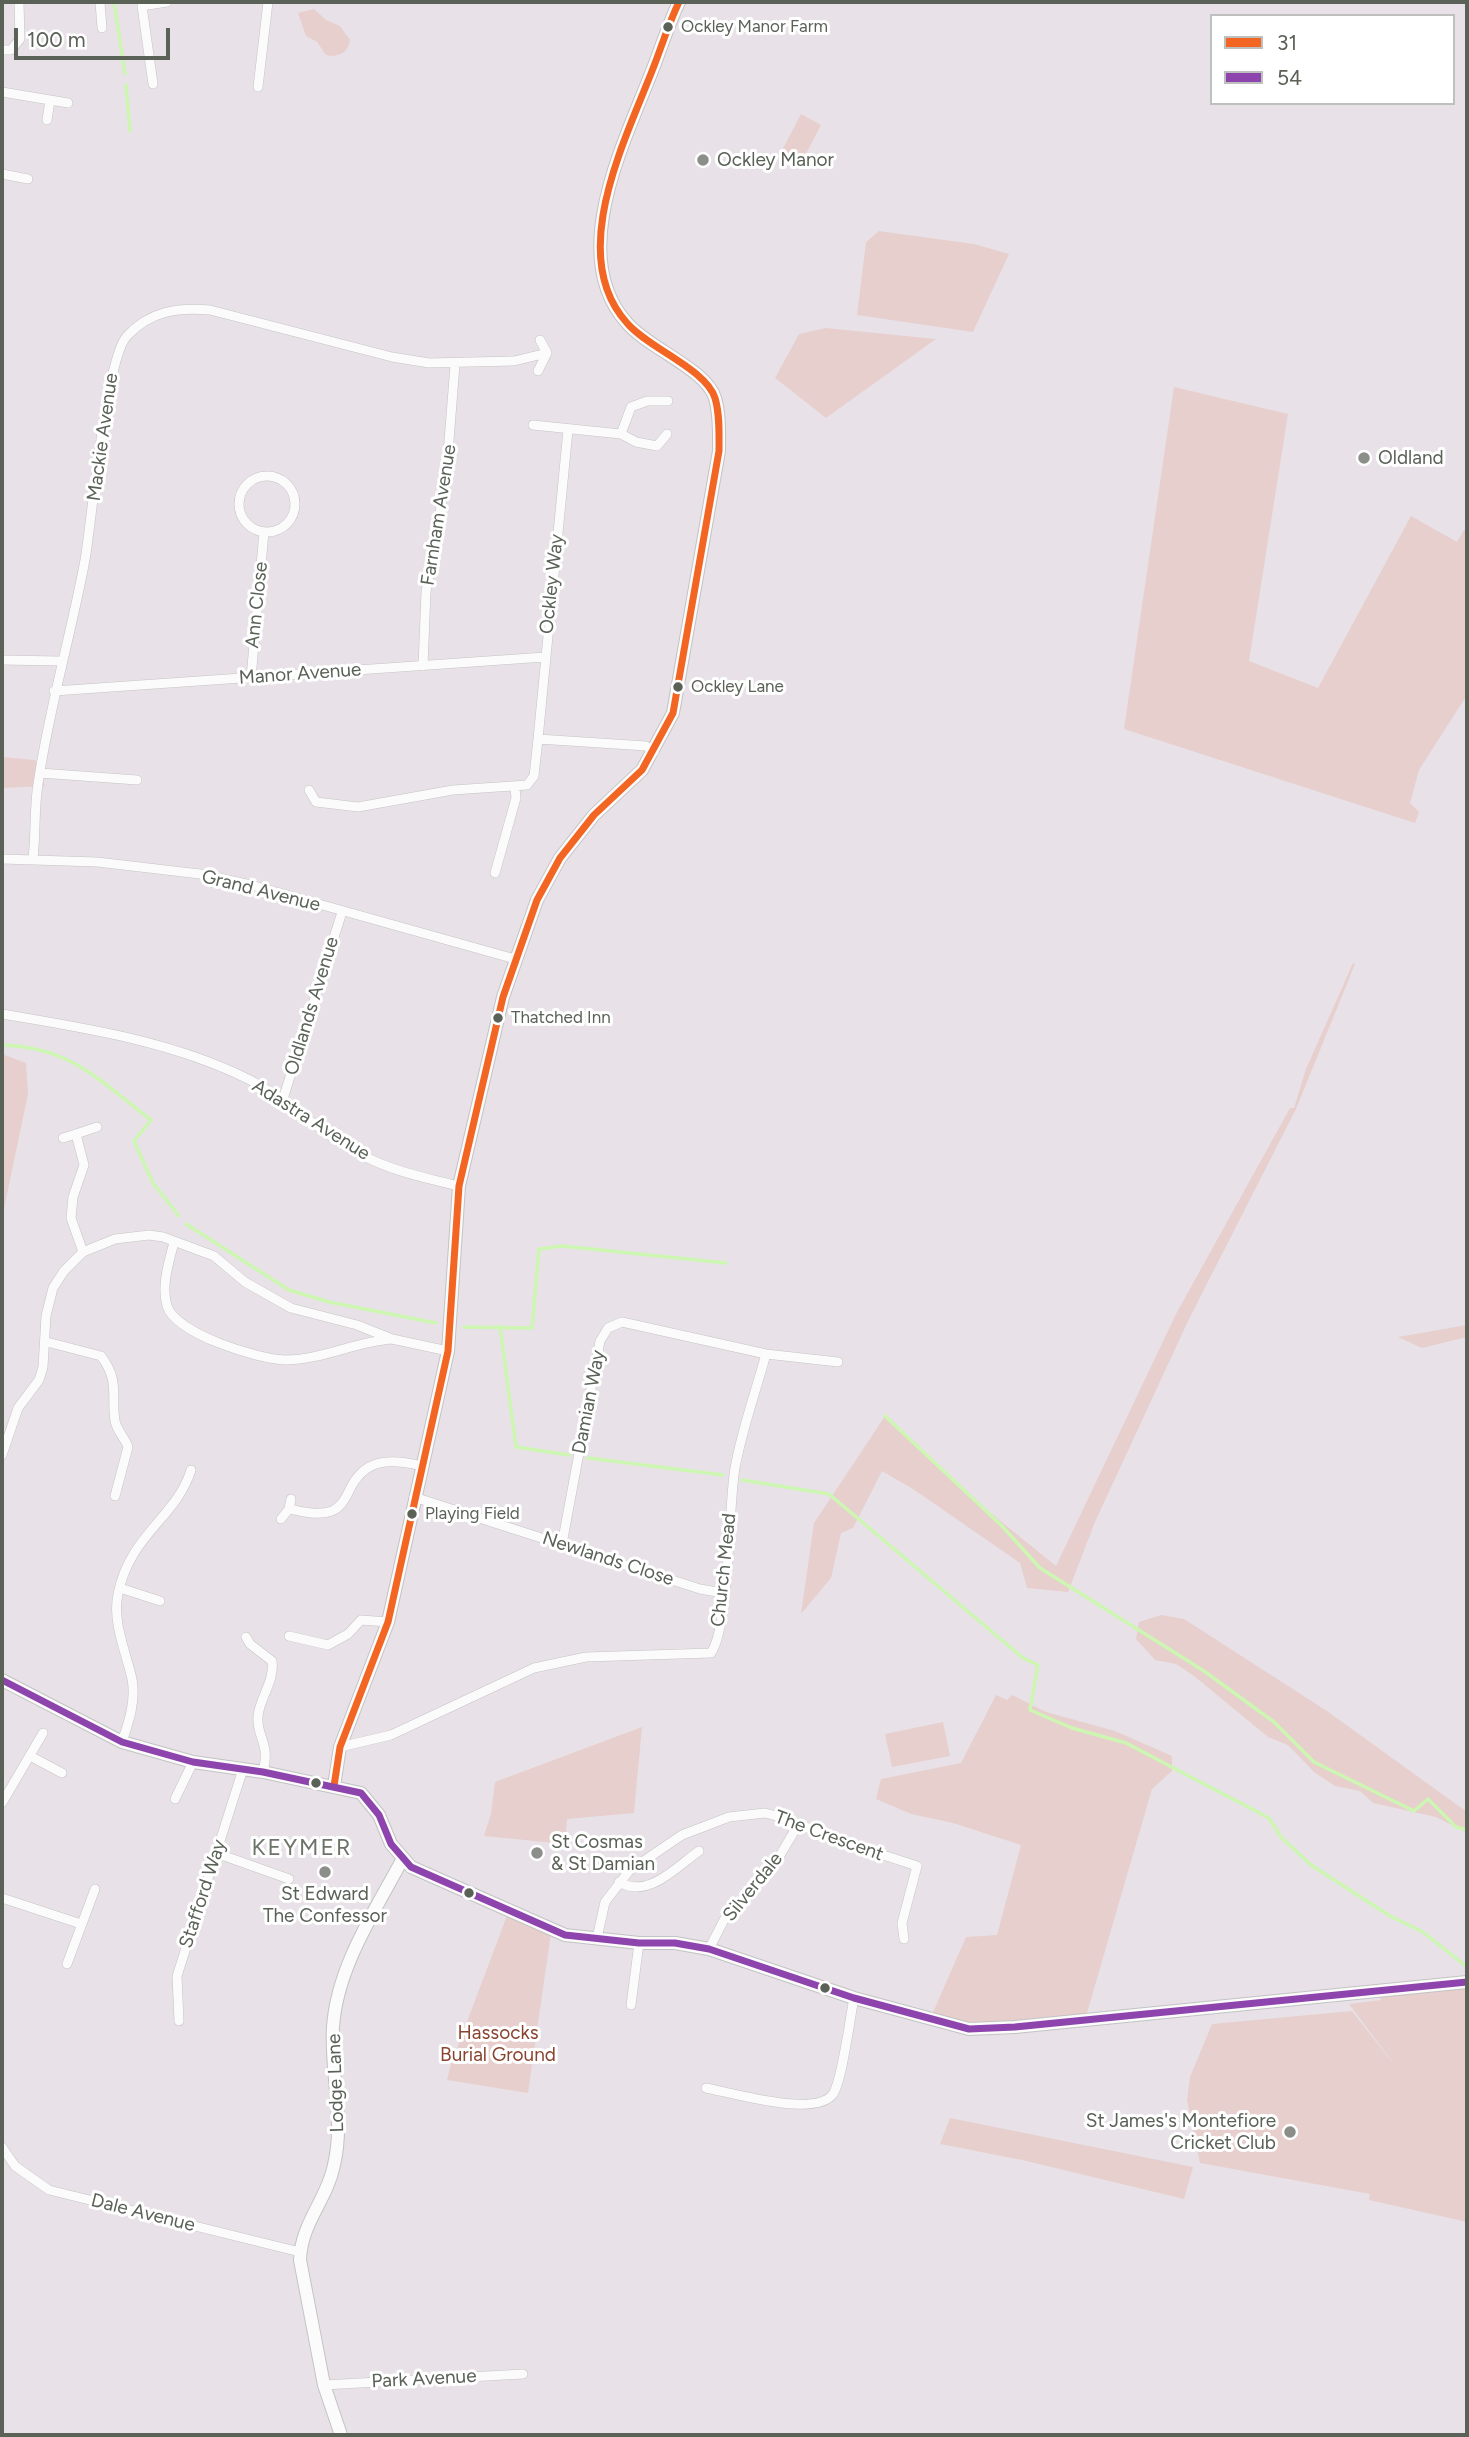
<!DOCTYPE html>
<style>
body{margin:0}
#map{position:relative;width:1469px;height:2437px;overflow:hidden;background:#e8e2e8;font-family:Figtree,sans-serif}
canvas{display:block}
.frame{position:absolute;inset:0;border:4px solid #5a6157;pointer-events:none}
.legend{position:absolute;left:1210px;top:14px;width:245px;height:91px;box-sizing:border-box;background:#fff;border:2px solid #bdc0bc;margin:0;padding:9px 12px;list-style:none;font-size:21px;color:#5a6157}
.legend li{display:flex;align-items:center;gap:14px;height:35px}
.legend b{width:35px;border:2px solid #bdc0bc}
.scale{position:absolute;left:14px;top:28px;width:156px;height:32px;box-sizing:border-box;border:4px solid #5a6157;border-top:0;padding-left:9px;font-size:21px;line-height:24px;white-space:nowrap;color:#5a6157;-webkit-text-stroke:5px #fff;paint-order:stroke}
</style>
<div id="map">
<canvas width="1469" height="2437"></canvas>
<div class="frame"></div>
<ul class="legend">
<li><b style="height:9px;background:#f26522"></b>31</li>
<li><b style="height:9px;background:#8e44ad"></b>54</li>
</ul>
<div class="scale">100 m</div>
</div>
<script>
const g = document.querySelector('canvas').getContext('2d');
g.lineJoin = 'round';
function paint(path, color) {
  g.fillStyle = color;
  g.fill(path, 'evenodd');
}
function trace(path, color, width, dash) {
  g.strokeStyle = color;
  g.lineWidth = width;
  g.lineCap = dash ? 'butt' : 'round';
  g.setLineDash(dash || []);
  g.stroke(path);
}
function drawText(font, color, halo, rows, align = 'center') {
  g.font = font + ' Figtree,sans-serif';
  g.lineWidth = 6;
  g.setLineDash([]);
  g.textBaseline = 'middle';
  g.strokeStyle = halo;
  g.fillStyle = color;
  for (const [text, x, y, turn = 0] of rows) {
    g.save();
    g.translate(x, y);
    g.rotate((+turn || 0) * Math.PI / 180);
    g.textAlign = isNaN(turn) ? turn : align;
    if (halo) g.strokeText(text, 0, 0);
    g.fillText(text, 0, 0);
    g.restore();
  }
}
paint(new Path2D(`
 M314,9L326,20L340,26L350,40C348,53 338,58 326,55L317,42L306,36L298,13Z
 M801,114L821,125L799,167L779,156Z
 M879,231L974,244L1009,254L973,332L857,315L866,242Z
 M826,328L936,339L826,418L775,378L799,334Z
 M1174,387L1288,414L1249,661L1318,688L1411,516L1457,542L1467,525V695L1419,770L1410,803L1419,812L1415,823L1124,729Z
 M2,757L35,760L45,786L2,788Z
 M1353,963L1355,964L1296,1109L1189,1319L1095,1522L1068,1592L1027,1588L1020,1563L913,1489L882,1471L853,1528L841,1533L831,1578L801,1614L814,1523L885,1416L977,1502L1056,1566L1176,1314L1290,1108H1294L1306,1069Z
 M2,1054L26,1063L28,1094L2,1218Z
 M1467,1325V1337L1422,1348L1398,1337Z
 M1161,1615L1184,1619L1327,1711L1467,1812V1833L1436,1817L1373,1803L1360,1791L1335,1786L1314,1772L1288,1745L1268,1737L1194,1676L1176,1664L1155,1660L1136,1639L1139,1622Z
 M996,1695L1007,1700L1012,1695L1046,1712L1115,1731L1172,1756V1771L1152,1789L1085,2020L983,2030L931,2017L966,1937L997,1935L1021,1845L953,1823L911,1814L876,1799L881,1779L961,1763Z
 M943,1722L950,1756L892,1767L885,1734Z
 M642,1727L634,1813L567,1819L565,1844L484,1836L491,1814L495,1782Z
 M508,1913L551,1933L528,2093L447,2080L451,2064Z
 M1467,1988V2222L1369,2200L1370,2194L1200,2163L1187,2100L1190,2077L1212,2024L1352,2011L1400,2072L1349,2004L1381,2000L1379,1995Z
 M950,2118L1193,2167L1184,2199L1022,2160L940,2144Z`), '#e7cfcd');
trace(new Path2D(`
 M114,2L125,74
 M126,85L130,131
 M2,1045C71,1047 100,1081 151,1120L134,1141L153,1183L179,1216
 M186,1224L289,1290L329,1302L436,1323
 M500,1326L516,1447L569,1455
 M464,1327L532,1328L539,1249L562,1246L726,1263
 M885,1416L1002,1526L1040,1568L1204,1671L1274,1722L1314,1762L1414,1811L1428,1799L1456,1827L1467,1830
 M588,1458L723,1475
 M742,1480L829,1494L1023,1658L1038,1665L1030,1710L1072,1728L1126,1743L1269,1818L1281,1837L1311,1865L1390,1916L1423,1932L1467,1967`), '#cdf6b2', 3.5);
const street = new Path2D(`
 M100,2L102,28
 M2,50H11L20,39L19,2
 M153,84L142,6L167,2
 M258,87L268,2
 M2,92L68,103
 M47,120L50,100
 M2,174L28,179
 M538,371L547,353
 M533,425L621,434L636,442L657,446L667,434
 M621,434L631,407L647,401H668
 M239 504a28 28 0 1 1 56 0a28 28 0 1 1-56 0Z
 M2,660L60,661
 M423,666L426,592L446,478L455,365
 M251,678L264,532
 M54,691L545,657
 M538,739L646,746L654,752
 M40,773L137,780
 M309,790L316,802L358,807L453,790L527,785L534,776L538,739L568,430
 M33,858C36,834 34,808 38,784C49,708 71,635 85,560C92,519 106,358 127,336C150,311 178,307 210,310L392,357L429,363L514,361L547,353L540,340
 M2,859L97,862L200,874L251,885L515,959
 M495,873L516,798L515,788
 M2,1014C84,1028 172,1041 248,1079C288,1099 318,1132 358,1153C388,1170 425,1178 459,1186
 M283,1099L342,912
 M63,1138L76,1134
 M174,1242C169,1262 161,1285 167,1306C176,1334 258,1359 285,1360C321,1360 355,1342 391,1339
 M83,1252L71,1218L73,1197L84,1165L76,1134L97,1127
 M47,1342L101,1356C120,1381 111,1395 115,1421C117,1431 125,1438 128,1447L115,1496
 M2,1455L18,1408L39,1380L43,1367L46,1316L53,1288L64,1271L83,1252L115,1239L149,1235L163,1237L214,1256L245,1282L291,1308L357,1325L392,1339L448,1351
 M414,1497L700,1589L723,1593
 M289,1509C304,1512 317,1516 332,1511C341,1507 345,1499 349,1491C364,1458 390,1458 422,1466
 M281,1519L289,1509L291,1499
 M562,1544L600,1341L608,1328L622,1322L766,1354L838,1362
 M120,1588L160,1601
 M289,1636L328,1645L348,1634L361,1620L388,1622
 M246,1637L250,1644L272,1661C275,1681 260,1697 258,1716C256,1737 271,1743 263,1772
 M122,1742C129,1721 136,1701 132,1679C126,1652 112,1622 118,1594C130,1534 176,1518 191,1470
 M340,1747L391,1735L534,1668L586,1657L711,1653C730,1625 728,1508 735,1468C742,1429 756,1391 766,1354
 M30,1756L62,1773
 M175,1799L193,1762
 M2,1803L43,1733
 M216,1853L289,1879
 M619,1882C648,1899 675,1868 699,1851
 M2,1898L81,1924
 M597,1938L605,1902L629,1871L682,1835L729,1817L765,1813L784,1818L837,1840L917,1866L902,1923L904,1939
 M709,1949L724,1920L776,1862L798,1825
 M67,1964L95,1889
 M631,2005L639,1943
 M179,2021L177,1976L243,1769
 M706,2088C732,2093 816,2118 833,2094C842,2081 850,2018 854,1998
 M2,2147L15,2166L49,2190L300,2252
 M324,2385L523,2374`);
const secondary = new Path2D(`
 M2,1680L122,1742L193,1762L263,1772L361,1793L379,1815L391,1844L411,1867L565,1935L639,1943H675L709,1949L854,1998L969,2029L1015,2027L1467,1982
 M334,1786L340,1747L388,1622L448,1351L459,1186L503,997L537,900L560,858L594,815L642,770L673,713L719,451C719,434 720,415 715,398C706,369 648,348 627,323C568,258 621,149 648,81C659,55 667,27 679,2
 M341,2435L324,2385L300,2260C301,2223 327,2200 334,2165C345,2119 330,2073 333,2027C337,1967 375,1911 402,1860`);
trace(street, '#c4c3c2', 10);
trace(secondary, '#c2c3c2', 14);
trace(street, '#fcfbfc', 9);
trace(secondary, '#fcfbfc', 12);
trace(new Path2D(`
 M334,1786L340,1747L388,1622L448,1351L459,1186L503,997L537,900L560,858L594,815L642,770L673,713L719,451C719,434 720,415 715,398C706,369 648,348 627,323C568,258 621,149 648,81C659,55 667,27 679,2`), '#f26522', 7);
trace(new Path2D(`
 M2,1680L122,1742L193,1762L263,1772L361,1793L379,1815L391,1844L411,1867L565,1935L639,1943H675L709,1949L854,1998L969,2029L1015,2027L1467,1982`), '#8e44ad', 7);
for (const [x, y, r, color] of [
 [668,27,6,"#5a6157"],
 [703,160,7,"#8c8e8a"],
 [1364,458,7,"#8c8e8a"],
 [678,687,6,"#5a6157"],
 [498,1018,6,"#5a6157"],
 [412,1514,6,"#5a6157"],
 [316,1783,6,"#5a6157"],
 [537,1853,7,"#8c8e8a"],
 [325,1872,7,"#8c8e8a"],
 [469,1893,6,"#5a6157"],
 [825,1988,6,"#5a6157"],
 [1290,2132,7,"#8c8e8a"]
]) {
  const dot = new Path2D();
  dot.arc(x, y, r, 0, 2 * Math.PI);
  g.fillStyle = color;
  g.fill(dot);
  trace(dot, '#fff', 2.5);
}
drawText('17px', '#5a6157', '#fff', [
 ["Ockley Manor Farm",681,27],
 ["Ockley Lane",691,687],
 ["Thatched Inn",511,1018],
 ["Playing Field",425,1514]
], 'left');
drawText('19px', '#5a6157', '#fff', [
 ["Ockley Manor",717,160],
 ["Oldland",1378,458],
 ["St Cosmas",551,1842],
 ["& St Damian",551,1864],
 ["St Edward",325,1894,"center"],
 ["The Confessor",325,1916,"center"],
 ["St James's Montefiore",1276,2121,"right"],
 ["Cricket Club",1276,2143,"right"]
], 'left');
drawText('19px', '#5a6157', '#fff', [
 ["Mackie Avenue",103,437,-82],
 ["Farnham Avenue",439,515,-81],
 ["Ockley Way",552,584,-84],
 ["Ann Close",257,605,-84],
 ["Manor Avenue",300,674,-4],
 ["Grand Avenue",261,891,14],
 ["Oldlands Avenue",312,1006,-73],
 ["Adastra Avenue",311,1120,32],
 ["Damian Way",589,1402,-79],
 ["Newlands Close",608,1559,18],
 ["Church Mead",724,1570,-84],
 ["The Crescent",829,1836,20],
 ["Silverdale",753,1887,-51],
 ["Stafford Way",203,1894,-72],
 ["Lodge Lane",336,2083,-92],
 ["Dale Avenue",143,2213,14],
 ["Park Avenue",424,2379,-3]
]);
drawText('19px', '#89432e', '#fff', [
 ["Hassocks",498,2033],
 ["Burial Ground",498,2055]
]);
g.letterSpacing = '2px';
drawText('23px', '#6c7368', '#fff', [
 ["KEYMER",302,1848]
]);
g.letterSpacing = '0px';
</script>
